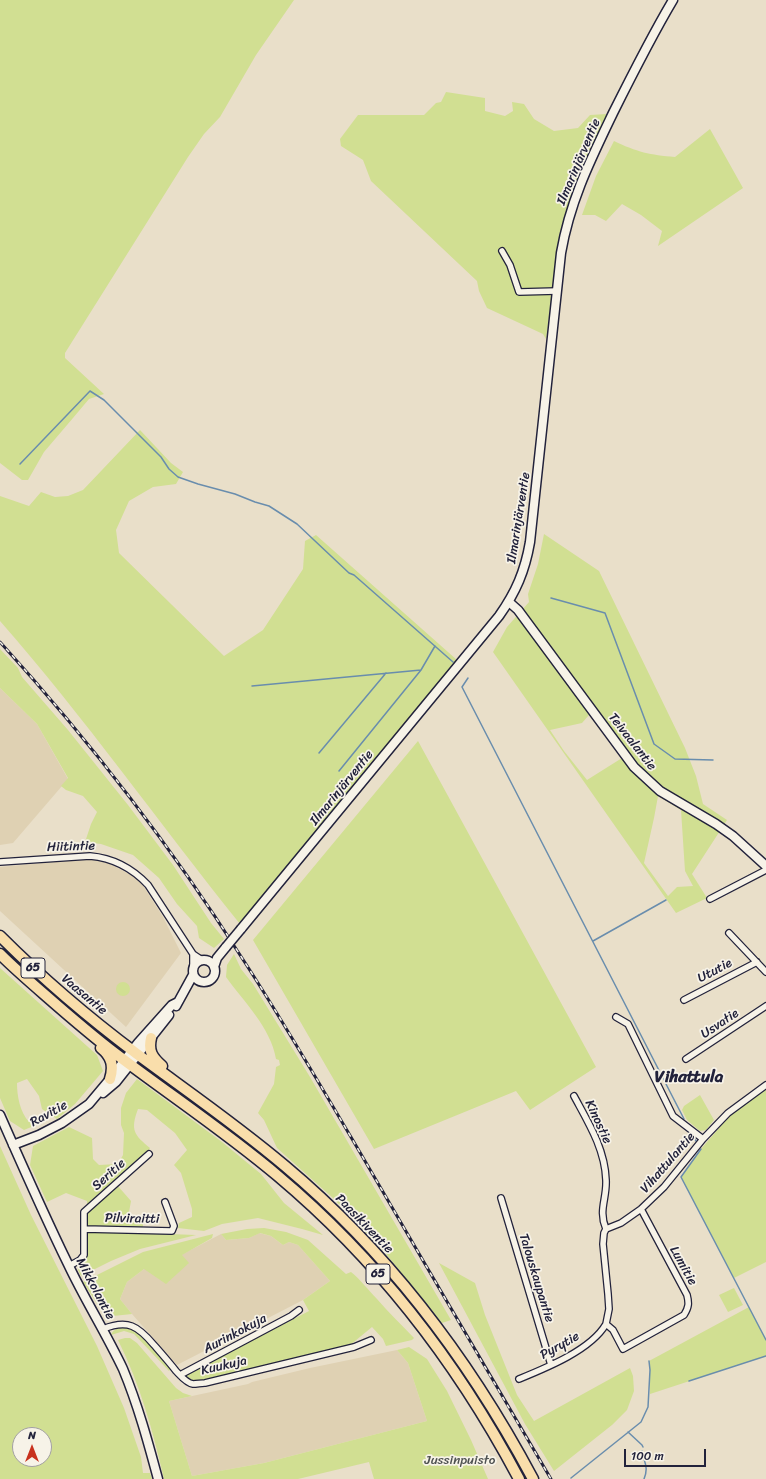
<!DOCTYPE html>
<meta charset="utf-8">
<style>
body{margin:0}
#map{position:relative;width:766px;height:1479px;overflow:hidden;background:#e9dfc9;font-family:Sriracha,sans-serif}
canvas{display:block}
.north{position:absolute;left:12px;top:1427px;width:40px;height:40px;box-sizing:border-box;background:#f7f3e8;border:1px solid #a29fa3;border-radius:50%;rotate:0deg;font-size:11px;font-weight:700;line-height:16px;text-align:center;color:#22223b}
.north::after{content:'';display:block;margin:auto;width:14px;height:18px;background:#c8321e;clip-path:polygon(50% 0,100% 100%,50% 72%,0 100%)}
.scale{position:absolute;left:624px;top:1449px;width:82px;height:18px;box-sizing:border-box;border:2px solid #22223b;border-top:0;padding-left:5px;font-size:12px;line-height:14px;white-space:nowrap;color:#22223b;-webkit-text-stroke:3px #f7f3e8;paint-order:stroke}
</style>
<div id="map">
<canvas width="766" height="1479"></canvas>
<div class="north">N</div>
<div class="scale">100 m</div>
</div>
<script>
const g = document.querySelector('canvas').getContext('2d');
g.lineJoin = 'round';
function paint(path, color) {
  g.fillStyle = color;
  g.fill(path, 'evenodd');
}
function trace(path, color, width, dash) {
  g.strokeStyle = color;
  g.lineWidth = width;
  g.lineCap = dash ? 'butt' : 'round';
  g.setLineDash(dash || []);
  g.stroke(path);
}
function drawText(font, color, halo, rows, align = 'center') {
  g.font = font + ' Sriracha,sans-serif';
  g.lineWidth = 3.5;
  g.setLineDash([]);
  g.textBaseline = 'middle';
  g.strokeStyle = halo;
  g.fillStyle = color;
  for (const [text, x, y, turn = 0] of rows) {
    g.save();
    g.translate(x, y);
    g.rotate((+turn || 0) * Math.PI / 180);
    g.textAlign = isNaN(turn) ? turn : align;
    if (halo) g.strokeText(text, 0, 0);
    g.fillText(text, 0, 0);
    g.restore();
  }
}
paint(new Path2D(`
 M0,688L37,724L68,779L13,843L0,845Z
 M88,859L108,863L135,877L142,884L163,917L181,953L126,1027L0,911V867Z
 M259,1233L271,1236L283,1245L289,1242L298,1245L330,1281L303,1300L177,1365L132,1314L120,1299L127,1282L144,1269L188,1264L181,1255L221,1234L226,1240L249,1238Z
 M397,1350L408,1363L427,1421L264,1463L192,1476L169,1401L248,1384L252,1382L310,1368Z`), '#dfd1b3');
paint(new Path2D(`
 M0,0H294L256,55L220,117L204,134L188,157L65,353V358L104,394L89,399L73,418L44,452L28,480H22L0,463Z
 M446,92L485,98V111L505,116L513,111L512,102L524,104L534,119L554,131L578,128L590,115L607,114L573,188L560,235L546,339L543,334L487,308L479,291L477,281L371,181L363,160L341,146L340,139L358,115H424L436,103L441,102Z
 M710,129L743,188L658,246L662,231L641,215L622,204L606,221L595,215H582L596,176L614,141C637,152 650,155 675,157Z
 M140,430L171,463L183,472L176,484L153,487L129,501L116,530L119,553L224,656L263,630L303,569L305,541L316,535L457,660L240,924C159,823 85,718 0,621V496L29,506L41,492L55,497L68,496L83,490Z
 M544,534L599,571L685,748L696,776L703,804L727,820L692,874L707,898L676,913L493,652L507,627L529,602L528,594L538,564ZM589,715L622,758L587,780L564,751L550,730L582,723ZM658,796L681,810L685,871L693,886L677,887L668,896L644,863L654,818Z
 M0,649L18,668L22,677L68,730L128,805L173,865L211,923L224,939L214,948L199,938L197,926L177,904L159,878L133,855L101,844L85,842L91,824L97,812L83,796L66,790L61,786L68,778L37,724L0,688Z
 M418,741L596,1067L530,1110L516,1091L374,1149L253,940Z
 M234,954L241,969L253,984L310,1077L451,1320L442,1323L386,1254L334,1199L277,1148L264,1120L258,1113L274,1084L276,1067L280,1065L279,1060L276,1059C271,1028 244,1002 226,977L227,965Z
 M0,968L97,1055L103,1071L75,1104L57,1119L42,1109L39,1096L27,1079L17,1083C17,1096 20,1112 29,1122L40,1115L46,1118V1121L24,1130L10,1121L0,1098Z
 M116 989a7 7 0 1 1 14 0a7 7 0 1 1-14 0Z
 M137,1079L222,1142L261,1174L284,1203L323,1235L302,1229L258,1218L222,1224L204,1231L178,1228L179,1223L192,1217V1209L181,1173L174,1165L187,1150L175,1133L147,1110L138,1109C130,1130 134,1135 150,1148L146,1155L87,1207V1201L66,1193L47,1202L30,1165L33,1146L69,1127L92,1138L93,1159L99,1165L118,1164L123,1155L124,1133L121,1125V1108L126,1093Z
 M766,1090V1262L734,1278L681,1177L701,1149L731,1114Z
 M700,1095L714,1120L706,1130L700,1131L687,1120L682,1110L684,1106Z
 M0,1146L31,1215L97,1346L124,1408L141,1457L143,1473H150L152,1479H0ZM20,1435H44V1459H20Z
 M117,1185L131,1201L129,1212L133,1217L143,1219V1229L87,1228V1211Z
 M264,1228L286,1232L308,1240L346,1274L351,1272C361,1280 368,1290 377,1299C389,1313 402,1325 414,1338L412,1340L386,1346L383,1339L372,1327L349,1346L211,1379C202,1380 192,1384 186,1375L309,1311L303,1300L330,1281L298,1245L289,1242L283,1245L271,1236L260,1233L249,1238L226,1240L221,1234L247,1229Z
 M88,1231L196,1235L140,1249L111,1261L81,1276L78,1270L79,1265L87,1258Z
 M213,1234L212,1238L182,1255L189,1263L166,1284L144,1269L127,1282L120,1299L132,1314L113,1316L103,1313L83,1282L143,1252Z
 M439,1263L475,1283L485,1315L517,1395L534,1421L630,1368L633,1376L634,1391L627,1410L612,1425L554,1471L525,1424Z
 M734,1288L743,1305L728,1312L719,1295Z
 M749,1307L766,1340V1356L650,1394V1370L649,1361Z
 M122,1327L130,1328L139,1333L171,1368L169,1371L134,1334L124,1331L111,1335C113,1330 116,1329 122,1327Z
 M125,1338H130L137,1343L176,1388L183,1393L192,1396L169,1401L192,1476L264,1463L427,1421L408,1363L397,1350L409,1347L427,1359L447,1391L471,1440L488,1479H374L369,1462L298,1479H164C153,1431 140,1384 118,1340Z`), '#d1df92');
trace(new Path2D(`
 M20,464L90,391L104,400L161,457L169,469L178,477L198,484L235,494L255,502L269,506L297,524L349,573L354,575L453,662
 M551,598L605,613L654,744L675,759L713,760
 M468,678L462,687L684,1119
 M252,686L421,670
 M319,753L386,673
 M339,771L421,670L435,646
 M593,941L666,900
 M691,1134L696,1141
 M701,1149L681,1177L766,1340
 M689,1381L766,1356
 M628,1432L642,1445L643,1447
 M642,1451C644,1462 649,1467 644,1479
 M571,1478L641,1422L648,1407L650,1370L649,1361`), '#698dad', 1.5);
const street = new Path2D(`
 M502,251L510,265L519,292L557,291
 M0,862L90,856C113,858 133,869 148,885L193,954L202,960
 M710,899L766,870
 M729,933L766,972
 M193,954V967
 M684,1000L757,962
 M616,1017L628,1024L673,1116L703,1139
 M686,1059L766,1006
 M574,1096C588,1122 605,1149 606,1180C607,1199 598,1210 606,1229
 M501,1198L551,1365
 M641,1209L687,1295C689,1303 689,1307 684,1315L623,1349L613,1330L606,1324L609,1309L608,1294L603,1244L604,1233L606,1229L621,1223L641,1209L664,1187L703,1139L728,1113L766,1085
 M84,1229L172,1231L174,1226L165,1202
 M69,1266L80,1260L84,1255V1212L149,1154
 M103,1329C128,1319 138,1326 154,1345C161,1353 169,1362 176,1371C180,1375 186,1383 193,1384C197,1384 201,1383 205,1383L354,1347L371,1340
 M180,1375L291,1316L299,1310
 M519,1379C546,1368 591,1350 606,1324`);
const secondary = new Path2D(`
 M509,602L518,610L634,767L660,791L716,824L733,836L766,866
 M241,929L499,616C516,592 525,571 530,542L561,253C570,201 590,161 613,113C632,75 651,37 673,0
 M193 971a11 11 0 1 1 22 0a11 11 0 1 1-22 0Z
 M214,967L217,958L226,947
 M176,1006L193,975
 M103,1093L116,1082L169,1015
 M0,1115C22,1165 44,1215 68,1264C85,1300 106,1333 123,1369C138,1405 148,1442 158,1479
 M13,1145L39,1135L62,1123L89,1104L110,1079L138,1043L172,1005L178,1002`);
const highway = new Path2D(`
 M0,936C43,979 89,1018 137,1054C187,1091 238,1126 285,1166C390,1254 469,1359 533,1479
 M0,954C14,968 29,981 44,994C68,1015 91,1035 116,1054C170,1095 226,1132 278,1176C378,1260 458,1364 519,1479
 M151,1038C148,1051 152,1057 162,1066
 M101,1048C112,1057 114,1066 110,1079`);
trace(street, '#22223b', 8);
trace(secondary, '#22223b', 11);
trace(highway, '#22223b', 13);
trace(street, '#f7f3e8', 5.5);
trace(secondary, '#f7f3e8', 8);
trace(highway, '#f9deab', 10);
const rail = new Path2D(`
 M0,642C89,740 171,846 242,958C285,1024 325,1093 365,1161C427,1267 488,1373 551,1479`);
trace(rail, '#22223b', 3);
trace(rail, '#f7f3e8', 1.5, [4.5]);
const secondaryBridge = new Path2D(`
 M226,947L241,929`);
trace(secondaryBridge, '#22223b', 11, []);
trace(secondaryBridge, '#f7f3e8', 8);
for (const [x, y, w] of [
 [33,968,24],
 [378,1274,24]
]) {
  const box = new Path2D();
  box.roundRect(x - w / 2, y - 10, w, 20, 3);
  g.fillStyle = '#f7f3e8';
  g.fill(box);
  trace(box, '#22223b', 1);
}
drawText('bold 12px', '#22223b', null, [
 ["65",33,968],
 ["65",378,1274]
]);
drawText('13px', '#22223b', '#f7f3e8', [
 ["Ilmarinjärventie",579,162,-67],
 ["Ilmarinjärventie",519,518,-81],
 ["Teivaalantie",632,742,52],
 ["Ilmarinjärventie",342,788,-51],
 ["Hiitintie",71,847,-2],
 ["Ututie",715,971,-28],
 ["Vaasantie",84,995,40],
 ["Usvatie",720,1024,-34],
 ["Ravitie",49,1114,-29],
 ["Kinostie",598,1122,65],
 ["Vihattulantie",668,1163,-49],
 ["Seritie",109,1175,-42],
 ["Pilviraitti",132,1219,1],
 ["Paasikiventie",364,1224,46],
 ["Lumitie",683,1266,61],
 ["Talouskaupantie",536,1278,73],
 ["Mikkolantie",95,1289,62],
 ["Aurinkokuja",235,1334,-28],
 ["Pyrytie",560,1346,-29],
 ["Kuukuja",224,1366,-13]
]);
drawText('13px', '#4e5151', '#f7f3e8', [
 ["Jussinpuisto",460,1461]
]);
drawText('bold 17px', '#22223b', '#f7f3e8', [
 ["Vihattula",689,1078]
]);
</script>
